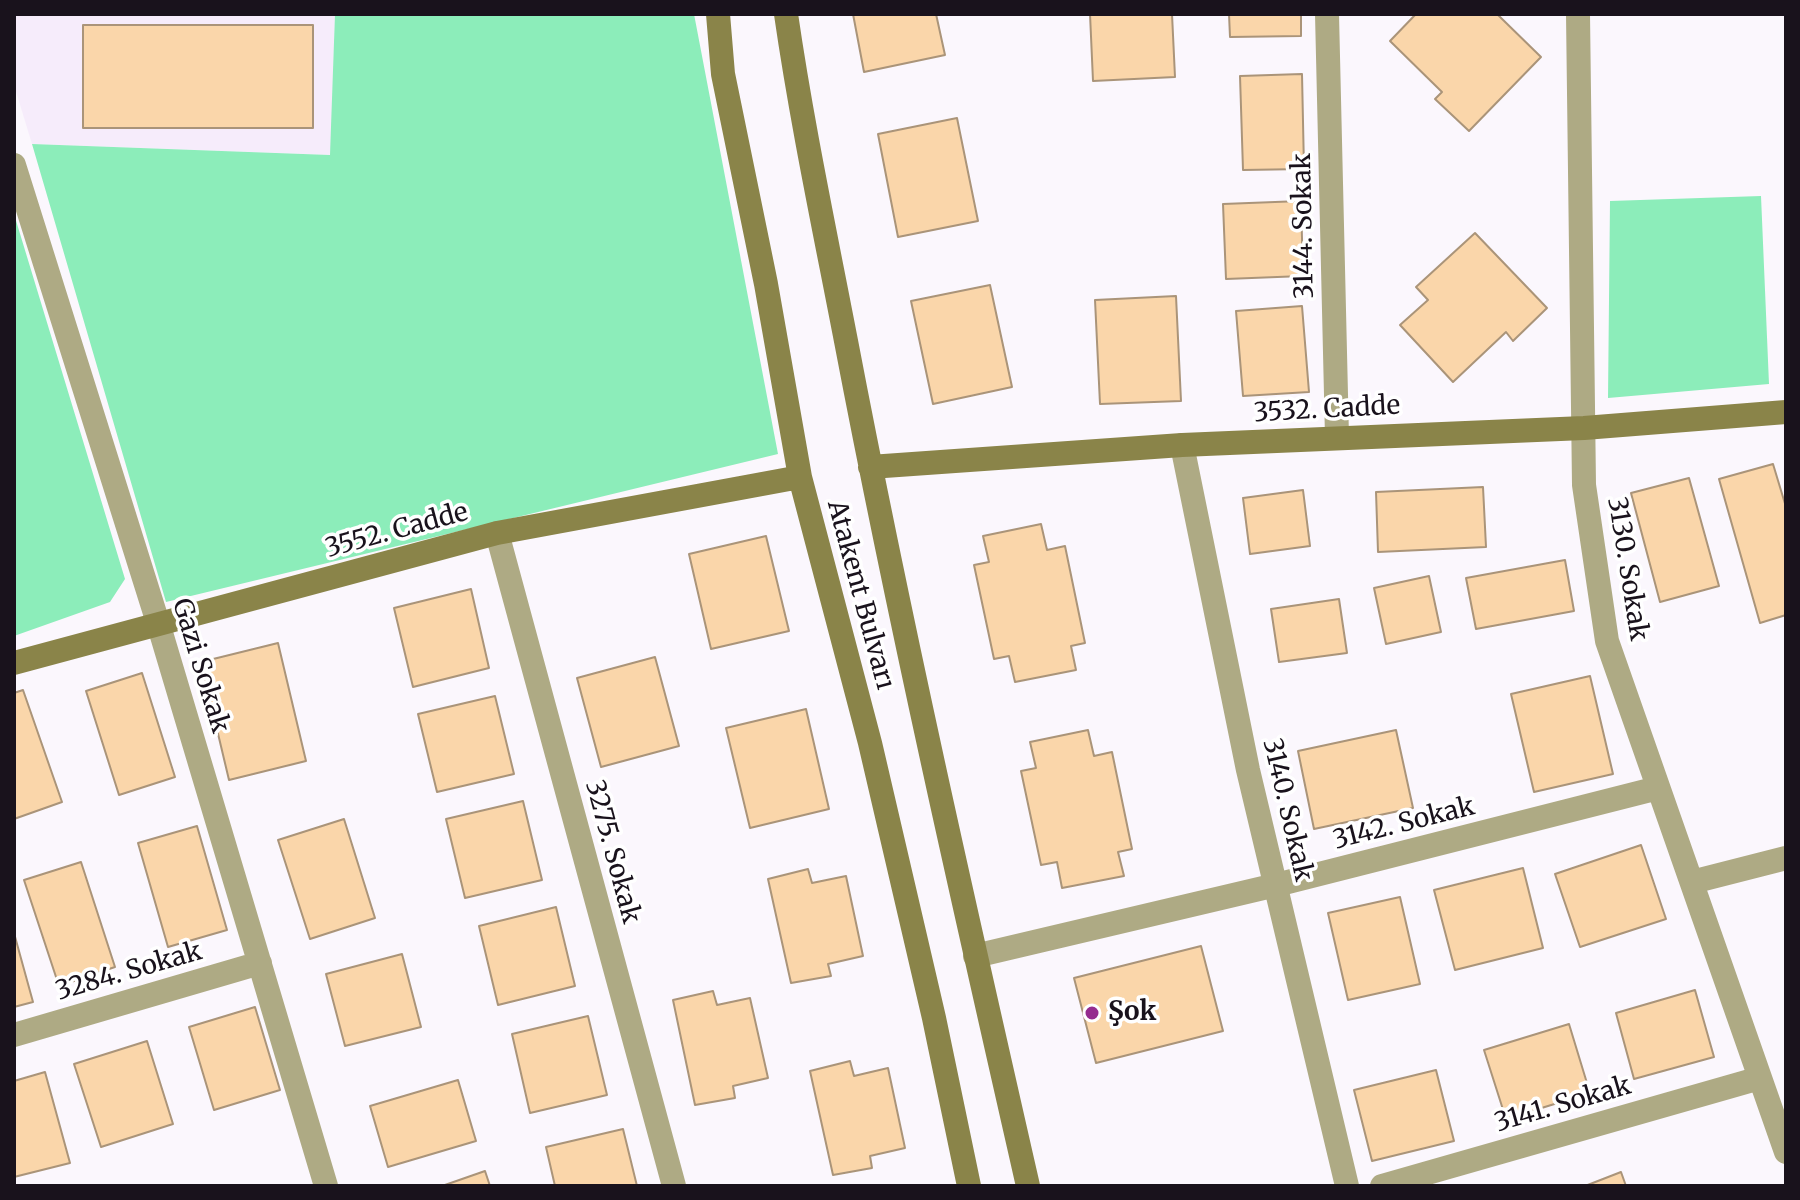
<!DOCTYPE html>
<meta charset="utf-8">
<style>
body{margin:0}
#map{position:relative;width:1800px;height:1200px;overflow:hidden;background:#fbf7fd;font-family:Merriweather,serif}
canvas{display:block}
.frame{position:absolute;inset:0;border:16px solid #19121c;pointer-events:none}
</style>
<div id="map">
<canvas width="1800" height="1200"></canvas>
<div class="frame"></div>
</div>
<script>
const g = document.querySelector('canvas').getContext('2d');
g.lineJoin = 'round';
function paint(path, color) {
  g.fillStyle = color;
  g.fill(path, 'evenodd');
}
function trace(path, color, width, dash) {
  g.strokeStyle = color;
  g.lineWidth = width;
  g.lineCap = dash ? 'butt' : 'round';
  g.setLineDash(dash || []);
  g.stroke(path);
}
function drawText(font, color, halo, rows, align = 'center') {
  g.font = font + ' Merriweather,serif';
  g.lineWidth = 7;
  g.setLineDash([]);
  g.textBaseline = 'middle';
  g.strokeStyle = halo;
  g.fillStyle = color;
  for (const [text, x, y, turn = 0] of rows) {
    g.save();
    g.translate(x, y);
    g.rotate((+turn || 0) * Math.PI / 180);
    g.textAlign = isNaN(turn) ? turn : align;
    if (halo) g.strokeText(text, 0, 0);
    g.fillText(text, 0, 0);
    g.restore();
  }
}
paint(new Path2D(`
 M14,14H335L331,155L32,144L14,85Z`), '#f6ecfb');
paint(new Path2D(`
 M335,14H694L778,454L166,602L32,144L330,155Z
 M1761,196L1769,384L1608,398L1610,201Z
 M14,214L125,579L110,602L14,636Z`), '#8cedba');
const building = new Path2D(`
 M853,14H936L945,55L864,72Z
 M1090,14H1172L1175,77L1093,81Z
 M1229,14H1301V36L1230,37Z
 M1416,14H1497L1541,57L1469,131L1435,99L1442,92L1390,41Z
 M83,25H313V128H83Z
 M1302,74L1304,169L1243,170L1240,76Z
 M957,118L978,221L898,237L878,134Z
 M1301,201L1303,276L1226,279L1223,204Z
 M1475,233L1547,308L1513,341L1506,332L1453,382L1400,325L1428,300L1416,287Z
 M990,285L1012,387L933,404L911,301Z
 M1176,296L1181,401L1100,404L1095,300Z
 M1302,306L1309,392L1243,396L1236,311Z
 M1773,464L1786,507V615L1760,623L1719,479Z
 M1689,478L1719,586L1660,602L1631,493Z
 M1483,487L1486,547L1378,552L1376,492Z
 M1303,490L1310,546L1250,554L1243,498Z
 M1041,524L1047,550L1065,546L1085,643L1071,646L1076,670L1015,682L1009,656L994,659L974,565L989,562L983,536Z
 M766,536L789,631L711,649L689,554Z
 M1565,560L1574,611L1476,629L1466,578Z
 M1429,576L1441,632L1386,644L1374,588Z
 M471,589L489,668L413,687L394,608Z
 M1339,599L1347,653L1279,662L1271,609Z
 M278,643L306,761L229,780L201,662Z
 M655,657L679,746L601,767L577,678Z
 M142,673L175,777L119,795L86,691Z
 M1590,676L1613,774L1534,792L1511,694Z
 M23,690L62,802L14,819V693Z
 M495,696L514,774L437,792L418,714Z
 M806,709L829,809L750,828L726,728Z
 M1088,730L1094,756L1112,752L1132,849L1118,852L1124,876L1062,888L1057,862L1041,865L1021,771L1036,768L1030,742Z
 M1396,730L1413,808L1314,829L1298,751Z
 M523,801L542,880L465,898L446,819Z
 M344,819L375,918L310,939L278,840Z
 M197,826L227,930L168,947L138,843Z
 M1641,845L1666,919L1580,947L1555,874Z
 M81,862L115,967L59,986L24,880Z
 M1523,868L1543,948L1455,970L1434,890Z
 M808,869L812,883L846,876L863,956L828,964L831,976L791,983L768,879Z
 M1400,897L1420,984L1348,1000L1328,913Z
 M556,907L575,986L498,1005L479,926Z
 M14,933L33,1002L14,1007Z
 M1201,946L1223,1031L1096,1063L1074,978Z
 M402,954L421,1027L345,1046L326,974Z
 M1695,990L1714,1057L1634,1079L1616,1013Z
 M713,991L717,1005L750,998L768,1078L733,1086L735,1098L695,1105L673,1000Z
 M255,1007L280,1090L214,1110L189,1027Z
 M588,1016L607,1095L530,1113L512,1034Z
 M1569,1024L1590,1093L1506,1119L1484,1050Z
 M147,1041L173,1124L101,1147L74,1064Z
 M850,1061L854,1076L888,1068L905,1148L870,1156L872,1168L833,1175L810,1071Z
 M1436,1070L1454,1141L1372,1161L1354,1090Z
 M45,1072L70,1163L14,1177V1081Z
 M458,1080L476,1141L388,1167L370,1106Z
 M623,1129L637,1186H555L546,1147Z
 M485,1171L490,1186H442Z
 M1621,1172L1626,1186H1585Z`);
paint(building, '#fad6aa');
trace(building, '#aa9479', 2);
trace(new Path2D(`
 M1327,14L1337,437
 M1578,14L1584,485L1607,641L1786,1152
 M14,165L159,626L326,1186
 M1182,445L1248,770L1347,1186
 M497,533L674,1186
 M1692,882L1786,858
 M975,956L1276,885L1658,788
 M14,1035L260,963
 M1382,1186L1760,1078`), '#aeaa84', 24);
trace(new Path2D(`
 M718,14L723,74L766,284L800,477L870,743L934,1018L969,1186
 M786,14C802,124 825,232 846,341C900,624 964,905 1028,1186
 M870,467L1182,445L1584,428L1786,412
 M14,663L497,533L800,477`), '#8a8449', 24);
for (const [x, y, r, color] of [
 [1092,1013,8,"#952c8f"]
]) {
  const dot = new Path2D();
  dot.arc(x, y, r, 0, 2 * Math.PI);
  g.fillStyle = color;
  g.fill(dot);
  trace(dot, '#fff', 3);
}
drawText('26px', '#19121c', '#fff', [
 ["3144. Sokak",1304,226,-91],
 ["3532. Cadde",1327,410,-3],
 ["3552. Cadde",397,531,-15],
 ["3130. Sokak",1627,569,81],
 ["Atakent Bulvarı",860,595,75],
 ["Gazi Sokak",200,666,73],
 ["3140. Sokak",1287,810,77],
 ["3142. Sokak",1404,824,-14],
 ["3275. Sokak",612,852,75],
 ["3284. Sokak",129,972,-16],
 ["3141. Sokak",1563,1105,-16]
]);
drawText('bold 26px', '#19121c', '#fff', [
 ["Şok",1108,1013]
], 'left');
</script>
